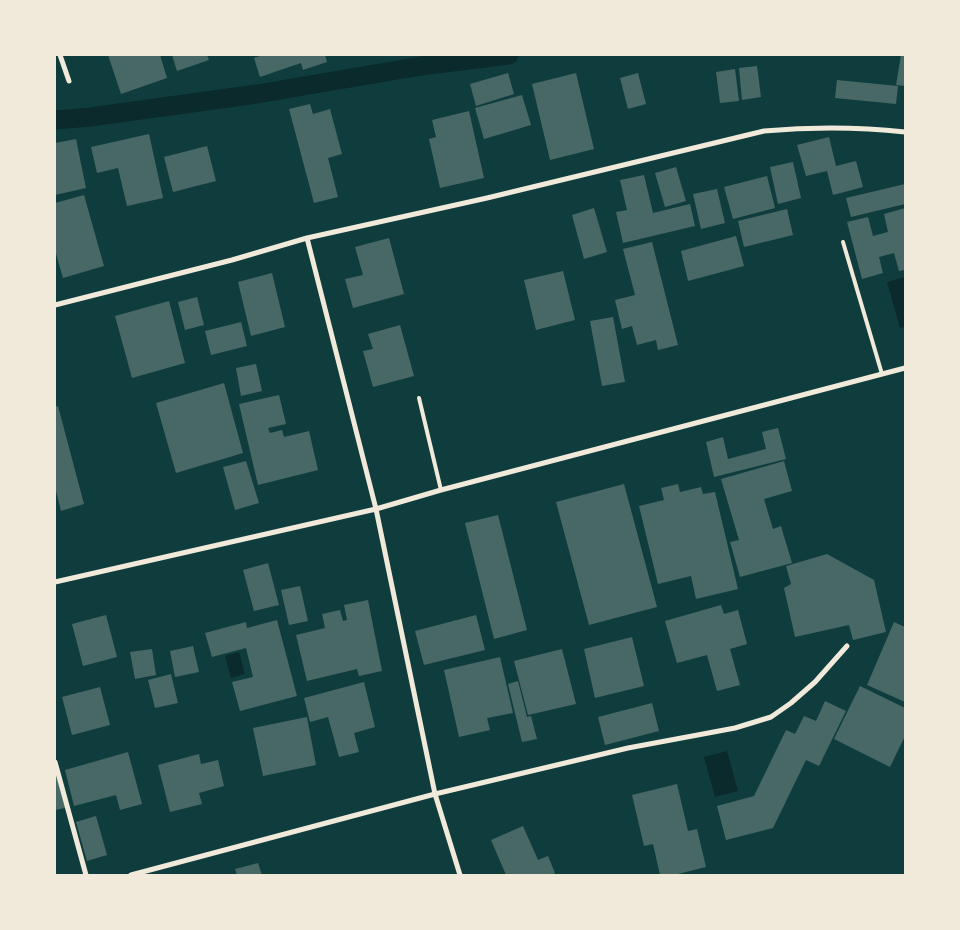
<!DOCTYPE html>
<style>
body{margin:0}
#map{position:relative;width:960px;height:930px;overflow:hidden;background:#0f3d3e;font-family:Montserrat,sans-serif}
canvas{display:block}
.frame{position:absolute;inset:0;border:56px solid #f1e9da;pointer-events:none}
</style>
<div id="map">
<canvas width="960" height="930"></canvas>
<div class="frame"></div>
</div>
<script>
const g = document.querySelector('canvas').getContext('2d');
g.lineJoin = 'round';
function paint(path, color) {
  g.fillStyle = color;
  g.fill(path, 'evenodd');
}
function trace(path, color, width, dash) {
  g.strokeStyle = color;
  g.lineWidth = width;
  g.lineCap = dash ? 'butt' : 'round';
  g.setLineDash(dash || []);
  g.stroke(path);
}
paint(new Path2D(`
 M905,277V327L900,328L887,282Z
 M239,652L245,674L231,678L225,656Z
 M727,751L738,791L715,797L704,757Z`), '#0a2a2b');
trace(new Path2D(`
 M55,120L90,117L257,94L421,66L509,55`), '#0a2a2b', 19);
paint(new Path2D(`
 M108,55H160L167,78L121,94Z
 M172,55H207L209,60L177,71Z
 M263,55H325L327,62L303,70L301,63L260,77L254,58Z
 M901,55H905V86L896,85Z
 M757,66L761,97L742,100L739,68Z
 M735,69L739,101L720,103L716,72Z
 M508,73L514,94L476,106L470,84Z
 M576,73L594,149L550,160L532,84Z
 M638,73L646,104L628,109L620,78Z
 M837,80L898,86L896,104L835,98Z
 M522,95L531,125L484,139L475,108Z
 M310,104L313,114L330,109L342,154L328,158L338,197L314,203L289,109Z
 M469,111L484,178L440,188L429,139L436,137L432,120Z
 M149,134L163,198L127,206L118,168L97,173L91,147Z
 M829,137L836,166L856,161L863,187L833,195L827,171L806,176L797,145Z
 M76,139L86,188L55,195V143Z
 M207,146L216,181L173,192L164,157Z
 M793,162L801,198L778,204L770,167Z
 M676,167L686,201L665,207L655,173Z
 M644,175L653,213L690,204L695,226L623,243L616,212L627,210L620,180Z
 M767,176L775,208L733,219L724,187Z
 M905,184V204L851,217L846,198Z
 M717,189L725,223L701,229L693,194Z
 M84,195L104,266L63,278L55,250V203Z
 M594,208L607,252L584,259L572,215Z
 M905,208V270L899,271L894,253L879,257L883,273L862,279L847,222L868,217L873,236L888,232L884,214Z
 M787,209L793,235L744,247L738,221Z
 M736,236L744,266L688,281L681,251Z
 M389,238L404,294L353,308L345,279L363,275L355,247Z
 M652,242L678,345L658,350L656,340L637,345L632,326L622,329L615,300L635,295L623,249Z
 M563,271L575,320L536,330L524,280Z
 M272,273L285,327L251,336L238,282Z
 M197,297L204,325L185,330L178,302Z
 M169,301L185,363L132,378L115,316Z
 M613,317L625,382L602,386L590,321Z
 M241,322L247,346L211,355L205,331Z
 M400,325L414,376L373,387L363,351L373,349L368,334Z
 M256,364L262,391L241,396L236,368Z
 M224,383L243,453L176,473L156,403Z
 M279,395L286,424L268,428L270,433L282,430L284,437L309,431L318,470L258,485L239,404Z
 M58,406L84,504L61,511L55,487V407Z
 M778,428L786,459L714,477L706,442L723,437L728,459L766,449L762,432Z
 M246,461L259,503L235,510L223,467Z
 M784,461L792,491L764,499L773,529L781,526L792,563L740,577L730,542L739,540L721,479Z
 M624,484L657,607L589,625L556,502Z
 M678,484L680,492L701,487L703,494L715,492L738,589L696,599L691,576L658,584L639,506L664,500L661,488Z
 M498,515L527,630L494,639L465,523Z
 M827,554L874,580L886,632L853,640L849,625L795,637L784,588L791,584L786,566Z
 M268,563L279,605L254,611L243,570Z
 M300,586L308,621L289,625L281,590Z
 M368,600L382,671L359,676L357,669L307,681L296,635L325,628L322,614L340,610L343,621L347,620L344,605Z
 M721,605L724,614L738,610L747,644L730,649L740,685L717,691L707,655L677,663L665,621Z
 M106,615L117,657L83,666L72,624Z
 M476,615L485,650L424,665L415,631Z
 M277,620L297,696L240,711L232,682L253,677L246,648L212,657L205,633L246,622L247,628Z
 M894,622L905,627V702L867,685Z
 M632,637L644,686L595,698L584,649Z
 M193,646L199,672L175,677L170,651Z
 M152,649L156,675L135,679L130,652Z
 M562,649L576,704L528,715L514,661Z
 M500,657L513,713L487,718L490,730L459,737L444,670Z
 M171,674L178,703L155,708L148,680Z
 M518,681L527,717L531,716L537,739L522,742L508,684Z
 M364,682L375,727L354,733L359,752L339,757L328,717L310,722L304,698Z
 M860,686L905,708V736L890,767L834,739Z
 M100,687L110,725L72,735L62,697Z
 M825,701L846,711L819,766L806,760L773,828L726,840L717,806L754,796L786,730L795,734L804,716L816,721Z
 M652,703L659,731L605,745L598,717Z
 M307,717L316,765L263,776L253,728Z
 M128,752L142,804L120,810L116,795L74,806L65,770Z
 M199,754L201,764L218,760L224,786L199,793L202,804L170,812L158,765Z
 M55,768L65,808L55,810Z
 M677,784L688,831L697,829L706,867L674,875H660L653,844L644,846L632,795Z
 M96,816L107,855L87,861L76,822Z
 M523,826L538,860L548,856L555,873L552,875H506L491,840Z
 M258,863L262,875H237L235,869Z`), '#486865');
trace(new Path2D(`
 M843,242L882,374
 M419,398L441,490`), '#f1e9da', 4);
trace(new Path2D(`
 M60,55L69,81
 M307,238L376,509L435,794L460,875
 M55,305L232,260L307,238L487,198L764,131C811,127 858,127 905,132
 M55,582L376,509L441,490L905,368
 M55,762L86,875
 M131,875L435,794L628,748L735,728L771,717L791,703L815,682L847,646`), '#f1e9da', 5);
</script>
